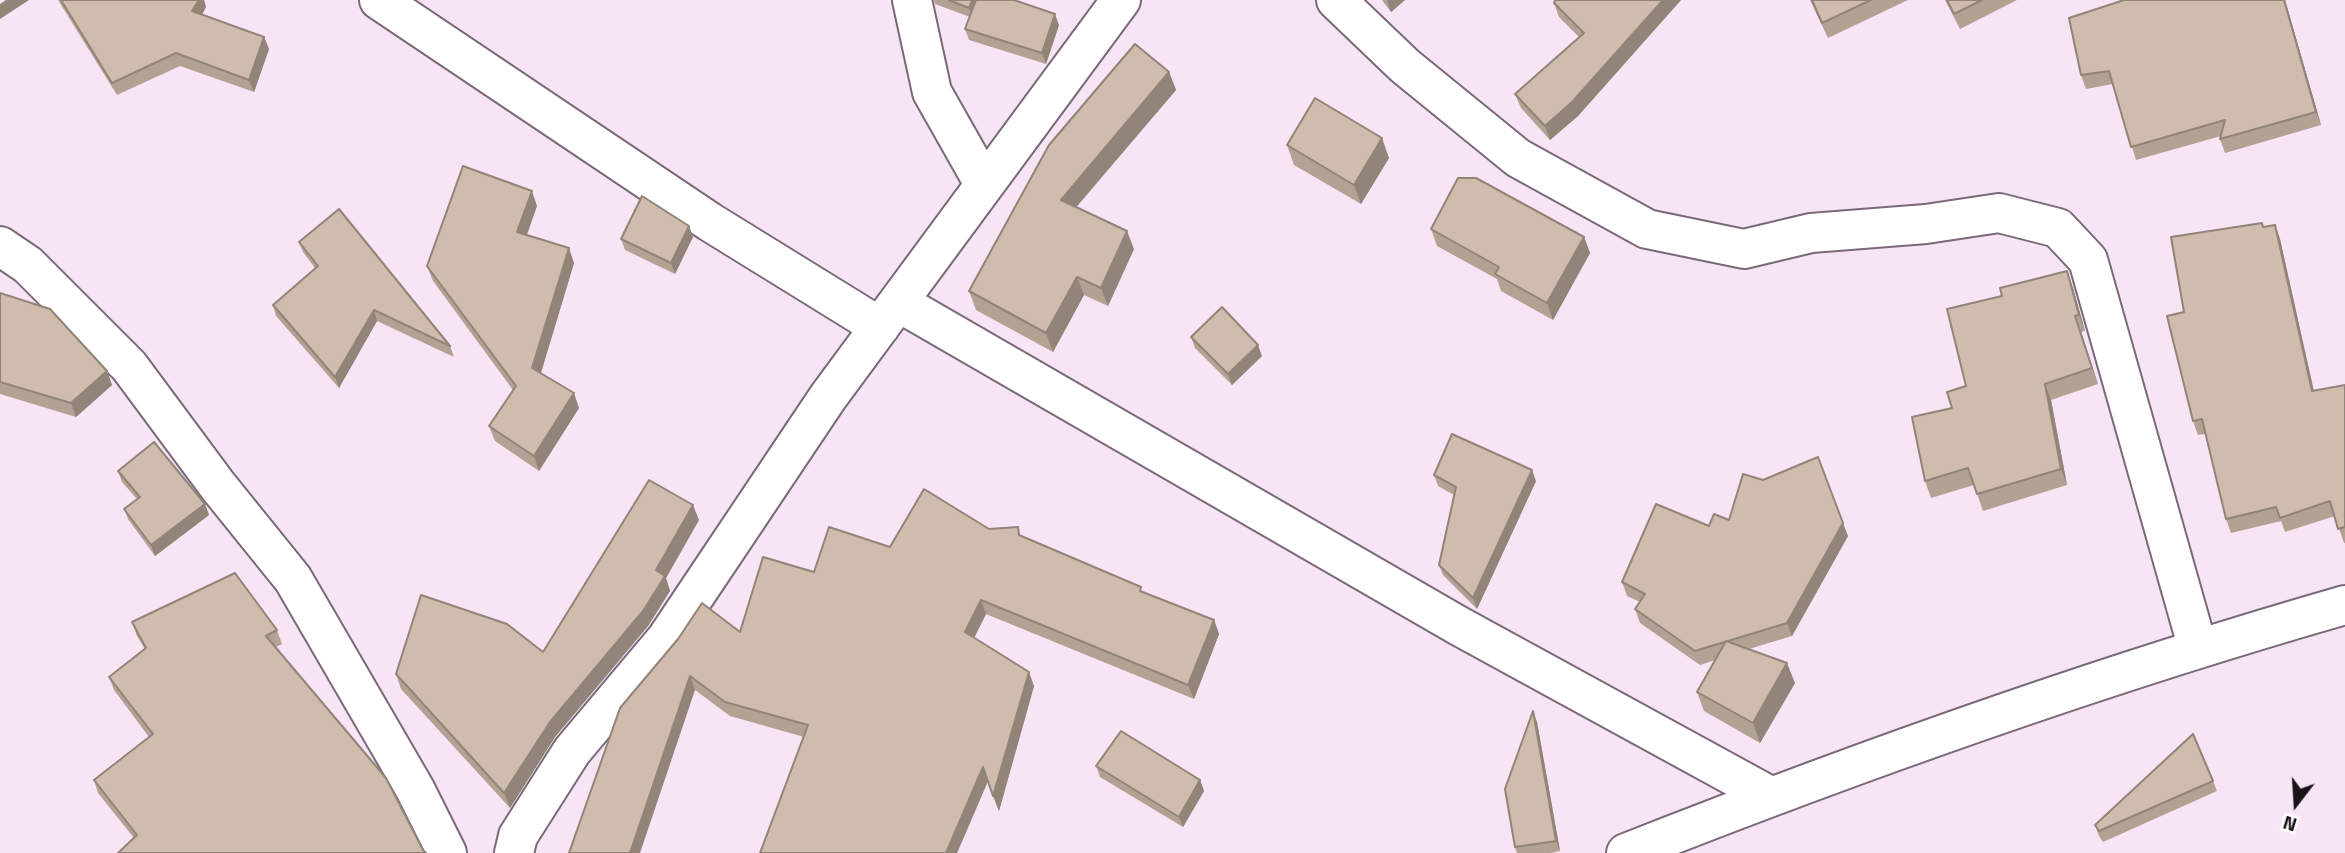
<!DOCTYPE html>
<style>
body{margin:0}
#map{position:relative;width:2345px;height:853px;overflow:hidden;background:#f7e4f5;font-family:"Titillium Web",sans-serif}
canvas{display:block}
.north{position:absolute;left:2261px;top:769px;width:70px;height:70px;-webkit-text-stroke:5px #fff;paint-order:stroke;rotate:197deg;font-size:19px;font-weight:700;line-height:28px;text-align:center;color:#191319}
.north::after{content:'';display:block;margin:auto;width:24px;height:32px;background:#191319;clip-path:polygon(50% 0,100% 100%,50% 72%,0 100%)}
</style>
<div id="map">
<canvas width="2345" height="853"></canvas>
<div class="north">N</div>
</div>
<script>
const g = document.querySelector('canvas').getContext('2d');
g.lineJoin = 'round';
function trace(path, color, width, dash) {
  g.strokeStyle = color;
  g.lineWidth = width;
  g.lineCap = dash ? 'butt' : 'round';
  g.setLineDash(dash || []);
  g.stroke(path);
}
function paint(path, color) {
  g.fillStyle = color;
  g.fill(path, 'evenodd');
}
const minor = new Path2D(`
 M379,0L710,222L880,327
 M912,0L932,92L984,184
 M1336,0L1405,66L1518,158L1647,229L1744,249L1811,233L1926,224L1999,213L2058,228L2088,260L2198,649
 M0,246L28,265L129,366L218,486L293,579L415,789L447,853
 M898,302L1459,626L1770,796
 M514,853L518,836L572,751L666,639L828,397L1121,0
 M1626,853C1862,760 2101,675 2345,605`);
trace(minor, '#7a6979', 42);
trace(minor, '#fff', 38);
paint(new Path2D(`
 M58,0H204L206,7L202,15L264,37L269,49L254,92L180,66L117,95Z
 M934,0H1014L1059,25L1046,64L969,40L965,29L970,17L935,4Z
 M1382,0H1405L1391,12Z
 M1555,0H1681L1578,116L1550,140L1521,108L1515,94L1579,37L1559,17L1554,3Z
 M1810,0H1908L1828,38Z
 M1945,0H2017L1960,29Z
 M2124,0H2285L2321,125L2225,153L2220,139L2221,136L2136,160L2113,84L2086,89L2081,75Z
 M1169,72L1176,90L1076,207L1134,249L1108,306L1084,295L1053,352L976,310L969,291Z
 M1287,145L1389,158L1361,204L1294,165Z
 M537,206L527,235L574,263L541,373L579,408L539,471L495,441L489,426L513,390L433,281L427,266Z
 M2275,225L2280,239L2314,391L2345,385V543H2344L2335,516L2285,532L2281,521L2231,533L2226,519L2205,434L2198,435L2193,421L2263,227Z
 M689,226L693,237L675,274L625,250L621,239Z
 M1431,229L1584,237L1590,253L1553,320L1501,291L1497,279L1437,246Z
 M299,242L450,346L454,357L377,321L339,388L276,316L273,305L315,268L303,252Z
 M2067,271L2073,288L2085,331L2081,332L2098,384L2051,400L2067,485L1983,511L1974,485L1931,498L1925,481L1952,408L1966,386L2002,296Z
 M0,293L107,371L112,385L76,417L0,394Z
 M1191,337L1262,356L1232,385L1195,348Z
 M118,471L205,504L209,515L155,556L128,519L124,509L137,499L122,482Z
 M1434,475L1536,481L1477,609L1443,575L1439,565L1454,495L1438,486Z
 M699,520L666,578L670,591L648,626L555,737L510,808L401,689L396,674L543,652Z
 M1729,520L1848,536L1792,636L1749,649L1795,683L1760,743L1704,711L1697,692L1715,660L1700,665L1640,623L1635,609L1640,602L1627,596L1622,582L1709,526Z
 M989,529L1022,537L1143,592L1214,620L1219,634L1194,699L986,614L974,638L1034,686L999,811L988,781L957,853H760L804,737L730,716L695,690L620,708L740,632L814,572L890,547Z
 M132,622L277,630L282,644L276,647L386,778L134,838L98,793L94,780L149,737L114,690L109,677L145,649L137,636Z
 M1537,722L1560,851L1551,853H1517L1515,847Z
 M1096,766L1200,780L1204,791L1183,827L1100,777Z
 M2213,781L2217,791L2103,842L2099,836L2095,825Z`), '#b2a294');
paint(new Path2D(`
 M6,0H29L0,19V4Z
 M199,0H204L206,7L197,24L192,11Z
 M972,0H979L973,18L969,8Z
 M1388,0H1405L1391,12L1387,1Z
 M1663,0H1681L1578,116L1550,140L1545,126Z
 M2284,0H2285L2321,125L2316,112Z
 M1055,14L1059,25L1046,64L1042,53Z
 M264,37L269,49L254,92L249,80Z
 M1169,72L1176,90L1067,218L1061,200Z
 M1382,138L1389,158L1361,204L1354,185Z
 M532,191L537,206L522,247L517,232Z
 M2275,225L2280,239L2317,406L2312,391Z
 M689,226L693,237L675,274L671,263Z
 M1127,231L1134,249L1108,306L1101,288Z
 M1584,237L1590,253L1553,320L1547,303Z
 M569,248L574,263L538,382L532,368Z
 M2067,271L2073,288L2085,331L2079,315Z
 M1077,277L1084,295L1053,352L1046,333Z
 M374,310L377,321L339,388L335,377Z
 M2075,316L2081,332L2098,384L2092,368Z
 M1258,345L1262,356L1232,385L1228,374Z
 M107,371L112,385L76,417L71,403Z
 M2045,384L2051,400L2067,485L2061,469Z
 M574,393L579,408L539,471L534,456Z
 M1532,470L1536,481L1477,609L1473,598Z
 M205,504L209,515L155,556L151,545Z
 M693,505L699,520L666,578L670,591L648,626L555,737L510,808L504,793L550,722L656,570Z
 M1843,523L1848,536L1792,636L1787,623Z
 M981,600L986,614L970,646L965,632Z
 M1214,620L1219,634L1194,699L1188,685Z
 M1787,663L1795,683L1760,743L1753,723Z
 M1029,672L1034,686L999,811L993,796Z
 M690,676L695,690L640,853H630Z
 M1533,711L1537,722L1560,851L1556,841Z
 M983,767L988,781L957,853H946Z
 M1200,780L1204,791L1183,827L1179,817Z`), '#918478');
const building = new Path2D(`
 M61,0H199L192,11L264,37L249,80L176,53L112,83Z
 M949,0H972L969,8Z
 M976,0H1014L1055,14L1042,53L965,29Z
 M1555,0H1663L1572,102L1545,126L1515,94L1584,33L1554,3Z
 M1812,0H1871L1822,23Z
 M1947,0H1982L1954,14Z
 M2124,0H2284L2316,112L2220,139L2225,120L2131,147L2109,71L2081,75L2069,18Z
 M1135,44L1169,72L1061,200L1127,231L1101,288L1077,277L1046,333L969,291L1049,145Z
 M1315,98L1382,138L1354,185L1287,145Z
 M463,166L532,191L517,232L569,248L532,368L574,393L534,456L489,426L516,386L427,266Z
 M1458,178H1476L1584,237L1547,303L1495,274L1499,267L1431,229Z
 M642,196L689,226L671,263L621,239Z
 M339,209L450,346L374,310L335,377L273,305L318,266L299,242Z
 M2262,223L2263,227L2275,225L2312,391L2345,385V527L2338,529L2330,501L2280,518L2276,507L2226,519L2202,419L2193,421L2167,316L2184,312L2171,237Z
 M2067,271L2079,315L2075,316L2092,368L2045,384L2061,469L1977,494L1968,468L1925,481L1912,417L1952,408L1947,392L1966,386L1947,309L2002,296L2000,288Z
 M0,293L50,309L107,371L71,403L0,382Z
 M1222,307L1258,345L1228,374L1191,337Z
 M1452,434L1532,470L1473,598L1439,565L1456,487L1434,475Z
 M154,442L205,504L151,545L124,509L140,497L118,471Z
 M1818,457L1843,523L1787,623L1695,651L1635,609L1645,594L1622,582L1656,504L1709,526L1714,514L1729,520L1743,474L1763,480Z
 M649,480L693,505L656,570L665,576L643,611L550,722L504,793L396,674L421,595L507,624L543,652Z
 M924,489L989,529L1018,527L1019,535L1141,587L1140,591L1214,620L1188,685L981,600L965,632L1029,672L993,796L983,767L946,853H760L808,725L725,702L690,676L630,853H569L620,708L678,639L702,603L740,632L763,557L814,572L829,527L890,547Z
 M235,573L277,630L266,636L386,778L423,850L426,853H118L137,835L94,780L153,734L109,677L146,648L132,622Z
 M1726,641L1787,663L1753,723L1697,692Z
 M1533,711L1556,841L1515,847L1505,789Z
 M1121,731L1200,780L1179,817L1096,766Z
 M2193,734L2213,781L2099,831L2095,825Z`);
paint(building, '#cfbcac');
trace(building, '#918478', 2);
</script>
